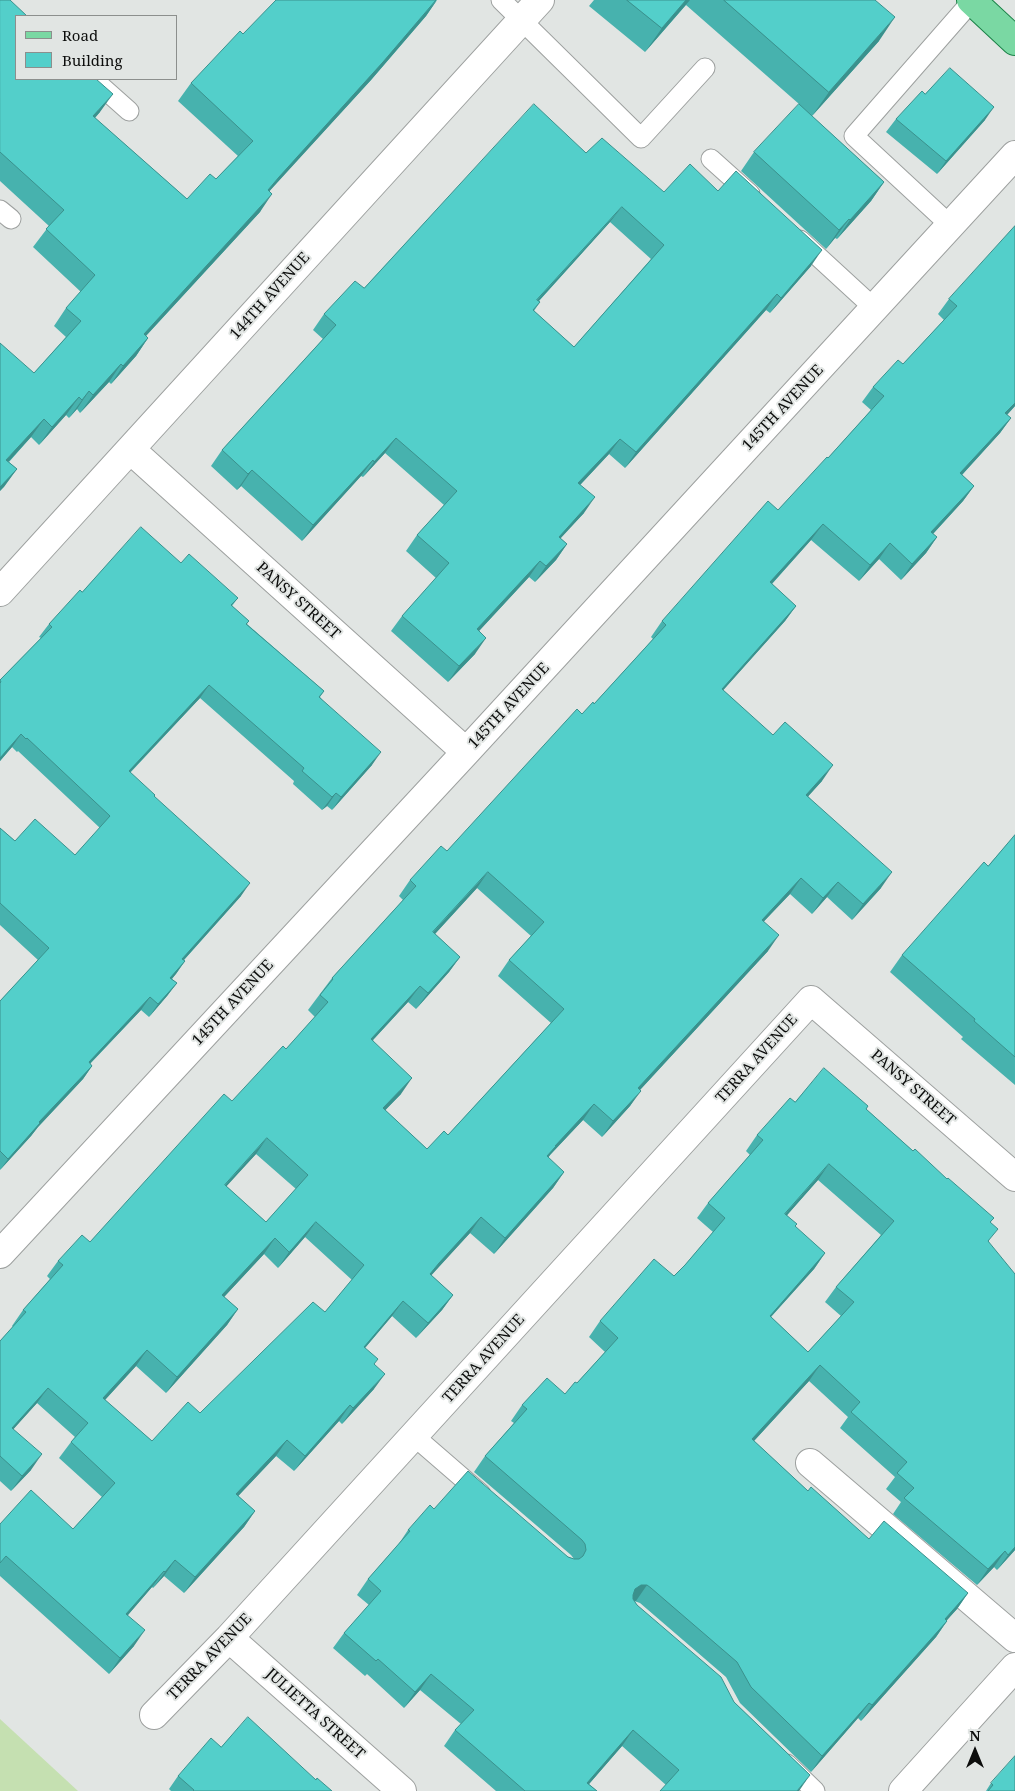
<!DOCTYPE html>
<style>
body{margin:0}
#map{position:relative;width:1015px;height:1791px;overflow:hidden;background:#e1e5e3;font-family:"Noto Serif",serif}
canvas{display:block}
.legend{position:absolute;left:15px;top:15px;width:162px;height:65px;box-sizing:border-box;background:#e1e5e3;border:1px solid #8c8f8d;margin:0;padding:6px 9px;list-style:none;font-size:15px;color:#0c0d0c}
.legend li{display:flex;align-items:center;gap:10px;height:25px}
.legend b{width:25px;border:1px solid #8c8f8d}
.north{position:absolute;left:950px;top:1726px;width:50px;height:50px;-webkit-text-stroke:4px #e1e5e3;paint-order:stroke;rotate:0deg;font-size:14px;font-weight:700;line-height:20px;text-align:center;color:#0c0d0c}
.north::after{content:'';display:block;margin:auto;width:18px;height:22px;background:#0c0d0c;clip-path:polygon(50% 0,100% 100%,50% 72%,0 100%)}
</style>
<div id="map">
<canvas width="1015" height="1791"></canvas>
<ul class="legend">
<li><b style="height:6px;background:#7ad8a3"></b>Road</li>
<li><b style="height:14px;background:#53cfca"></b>Building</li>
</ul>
<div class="north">N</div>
</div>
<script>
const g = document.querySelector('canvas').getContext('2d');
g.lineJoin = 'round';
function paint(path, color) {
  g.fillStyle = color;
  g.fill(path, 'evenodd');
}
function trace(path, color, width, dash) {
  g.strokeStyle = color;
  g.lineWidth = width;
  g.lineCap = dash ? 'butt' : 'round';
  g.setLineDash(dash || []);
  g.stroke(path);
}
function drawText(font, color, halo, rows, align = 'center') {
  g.font = font + ' "Noto Serif",serif';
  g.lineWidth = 4;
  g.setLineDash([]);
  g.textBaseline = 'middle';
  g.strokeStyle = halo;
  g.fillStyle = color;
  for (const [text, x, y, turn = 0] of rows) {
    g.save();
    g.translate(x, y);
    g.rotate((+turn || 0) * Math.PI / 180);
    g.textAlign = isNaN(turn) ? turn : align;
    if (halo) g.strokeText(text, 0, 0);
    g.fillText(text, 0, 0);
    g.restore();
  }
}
paint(new Path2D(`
 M0,1719L78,1791H0Z`), '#c5e0b1');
const service = new Path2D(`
 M501,0L641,138L705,68
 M93,79L129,111
 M711,159L750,194
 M0,210L11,219
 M950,225L854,136L972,1
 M800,240L874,308
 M414,1436L481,1494
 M787,1764L815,1791`);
const minor = new Path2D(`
 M131,450L466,752
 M0,592L540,0
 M0,1254L466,752L1015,155
 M810,1463L1015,1638
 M229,1638L402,1791
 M154,1715L229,1638L811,1000L1015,1177
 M903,1791L1015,1667`);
const primary = new Path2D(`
 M971,0L1015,41`);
trace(service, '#9da09f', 21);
trace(minor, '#9da09f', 30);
trace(primary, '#1a8046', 30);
trace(service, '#fff', 19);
trace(minor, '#fff', 28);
trace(primary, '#7ad8a3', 28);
paint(new Path2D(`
 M0,0L100,112L95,118L187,199L216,179L238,156L178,101L191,83L243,34L437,0L426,16L371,80L269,191L260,212L146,336L148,338L136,356L111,384L109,382L80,413L77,409L69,418L66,415L39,445L31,437L9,462L17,469L0,491L34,373L66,337L54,326L66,308L81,292L33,247L49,226L0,181Z
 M594,0H875L879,41L812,116L884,182L871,201L837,239L835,238L826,249L741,171L754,152L799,104L686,5L645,52L589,6Z
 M925,94L985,120L937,174L886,132L896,119Z
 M586,153L664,192L718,191L811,266L770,313L766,310L625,468L609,454L580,485L584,513L560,538L567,544L556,560L535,582L529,577L479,631L475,654L448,682L391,631L402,616L436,578L406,551L417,535L444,505L385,453L363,477L361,476L302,541L241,486L237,490L211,466L222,450L323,339L313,330L324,314L364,288ZM610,222L651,259L574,347L534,311L540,302L539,301Z
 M1015,226V406L1007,415L1011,418L1000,433L962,475L974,486L963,501L933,534L937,537L926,553L901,580L879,559L859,581L811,540L772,584L796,606L785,621L723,690L822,781L808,796L881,888L852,920L827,897L812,914L790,894L764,921L768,951L640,1090L630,1106L602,1137L583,1120L550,1155L548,1158L564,1172L553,1188L494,1254L470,1233L431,1275L453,1295L442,1310L416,1338L392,1316L365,1348L374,1364V1389L342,1424L339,1421L294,1471L276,1456L238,1496L255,1511L244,1527L184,1593L164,1576L153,1588L152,1587L128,1615L134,1646L109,1674L0,1576V1524L73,1529L102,1497L59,1458L71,1442L75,1437L37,1403L13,1429L31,1470L11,1491L0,1481V1341L13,1327L12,1326L23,1310L50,1279L47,1276L58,1261L90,1242L232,1101L286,1049L315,1017L308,1010L332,978L403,900L399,896L410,880L447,851L582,714L594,704L653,639L651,637L662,621L778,510L828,458L871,410L862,402L873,387L903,364L944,320L938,314L949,299ZM477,888L531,936L509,960L498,976L551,1023L448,1135L427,1149L385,1110L401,1094L373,1040L408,1002L416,1009L449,972L460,957L435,934ZM256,1154L296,1189L266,1222L226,1186ZM305,1237L352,1280L325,1312L200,1413L152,1441L105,1400L136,1366L166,1393L227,1325L238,1309L224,1297L264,1254L278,1268Z
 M181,563L238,598L232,606L249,621L247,624L324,691L320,697L372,765L332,810L327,806L322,810L293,784L294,781L200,698L130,773L154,796L241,896L184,960L185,961L172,979L177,983L167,996L149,1017L141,1010L90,1064L92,1066L83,1079L38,1127L31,1136L0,1170V1001L38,960L0,925V828L15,841L75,855L100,828L18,751L17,752L12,747L0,761V680L41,638L39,637L49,624L82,592Z
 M1015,835V1085L961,1039L963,1037L890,972L902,955L988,866Z
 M795,1102L868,1106L866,1109L913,1151L994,1218L990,1223L989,1242L1015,1550L997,1570L994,1567L977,1585L893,1514L901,1502L886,1489L895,1477L840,1428L848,1417L809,1381L754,1441L808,1491L869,1539L968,1593L957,1609L946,1620L947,1621L936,1637L861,1721L858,1718L811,1772L740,1703L726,1677L640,1603L634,1601L637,1605L734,1702L810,1775L666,1785L622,1746L589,1784L597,1791H496L444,1746L455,1730L461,1724L420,1690L404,1708L367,1674L365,1676L333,1648L344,1633L369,1605L357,1595L368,1579L398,1545L408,1530L434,1509L574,1559L571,1555L474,1472L485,1456L514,1423L511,1421L522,1405L565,1394L577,1383L605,1352L589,1337L600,1321L674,1276L685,1265L713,1232L697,1218L708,1203L750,1155L746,1151L757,1135ZM818,1180L881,1235L836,1287L825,1302L841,1316L808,1352L771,1317L814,1269L825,1253L795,1227L787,1215Z
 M221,1747L316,1780L332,1791H171L169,1789L178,1776Z
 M991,1783L1015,1791H986Z`), '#47b2ae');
paint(new Path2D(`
 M437,0L426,16L371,80L266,195L268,190L279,177Z
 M686,0H690L645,52L662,28Z
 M895,17L879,41L812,116L829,92Z
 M113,94L100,112L80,134L93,116Z
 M994,107L985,120L937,174L946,161Z
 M884,182L871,201L837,239L850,220Z
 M272,194L260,212L131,352L144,334Z
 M622,207L610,222L526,315L537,300Z
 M849,219L835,238L826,249L839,230Z
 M822,250L811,266L770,313L781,298Z
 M777,294L766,310L625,468L636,452Z
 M148,338L136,356L111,384L123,366Z
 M121,364L109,382L80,413L93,395Z
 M89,391L77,409L69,418L82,400Z
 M79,397L66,415L39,445L52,427Z
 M1015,403V406L994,429L1005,413Z
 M1011,418L1000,433L949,489L960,473Z
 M44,419L31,437L0,471L6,460Z
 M396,438L385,453L363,477L374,462Z
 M620,439L609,454L567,499L578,483Z
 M373,460L361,476L302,541L313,525Z
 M17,469L4,487L0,491V487Z
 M252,470L241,486L237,490L248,474Z
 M974,486L963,501L920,548L931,532Z
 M595,497L584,513L548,552L559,537Z
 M823,524L811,540L759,598L770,582Z
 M937,537L926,553L901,580L912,564Z
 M890,543L879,559L859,581L870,565Z
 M567,544L556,560L535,582L546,566Z
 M540,561L529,577L466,645L477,629Z
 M796,606L785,621L710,705L722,689Z
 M486,638L475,654L448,682L459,666Z
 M209,685L200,698L119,784L129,771Z
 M21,734L12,747L0,761V758Z
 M381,752L372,765L332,810L341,797Z
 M833,765L822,781L795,811L806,795Z
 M336,793L327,806L322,810L332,797Z
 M488,872L477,888L422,948L433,932Z
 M892,872L881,888L852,920L863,904Z
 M801,878L790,894L751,935L762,920Z
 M838,882L827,897L812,914L823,898Z
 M250,883L241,896L173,972L182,959Z
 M779,935L768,951L627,1104L638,1088Z
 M460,957L449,972L416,1009L428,993Z
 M185,961L176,974L161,991L170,978Z
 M177,983L167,996L149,1017L158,1004Z
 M420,986L408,1002L360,1054L371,1039Z
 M150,997L141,1010L79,1075L89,1062Z
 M92,1066L83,1079L38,1127L31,1136L0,1170L8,1159L39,1122Z
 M412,1078L401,1094L372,1124L383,1108Z
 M641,1091L630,1106L602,1137L613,1121Z
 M594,1104L583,1120L550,1155L545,1162L536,1172L555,1146Z
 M267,1138L256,1154L214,1200L225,1185Z
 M829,1164L818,1180L774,1230L785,1214Z
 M564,1172L553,1188L494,1254L505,1238Z
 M481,1217L470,1233L428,1279L430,1274L439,1263Z
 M316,1222L305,1237L278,1268L289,1252Z
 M275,1238L264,1254L211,1311L222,1295Z
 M825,1253L814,1269L758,1331L770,1316Z
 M453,1295L442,1310L416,1338L428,1323Z
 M403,1301L392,1316L353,1362L364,1347Z
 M238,1309L227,1325L166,1393L177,1377Z
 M147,1350L136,1366L92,1414L103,1398Z
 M820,1365L809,1381L741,1455L752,1439Z
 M385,1374L374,1389L342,1424L353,1408Z
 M48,1388L37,1403L1,1443L12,1428Z
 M350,1405L339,1421L294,1471L305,1456Z
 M287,1440L276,1456L225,1510L236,1494Z
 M42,1454L31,1470L11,1491L22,1476Z
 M255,1511L244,1527L184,1593L195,1577Z
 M1015,1547V1550L997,1570L1008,1555Z
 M1005,1551L994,1567L977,1585L988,1569Z
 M175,1560L164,1576L153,1588L165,1572Z
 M164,1571L152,1587L115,1630L126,1614Z
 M641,1585H647L636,1601H630L635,1589Z
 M968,1593L957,1609L934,1635L945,1619Z
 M947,1621L936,1637L861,1721L872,1705Z
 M145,1630L134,1646L109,1674L120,1658Z
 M431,1674L420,1690L404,1708L415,1692Z
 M869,1703L858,1718L811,1772L822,1756Z
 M633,1730L622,1746L583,1791L587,1783Z
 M810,1775L799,1791H797Z`), '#3a918d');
const building = new Path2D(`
 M0,0H10L27,16H16V79H96L113,94L93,116L187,199L210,174L216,179L253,141L191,83L240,31L243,34L276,0H436L383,62L279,177L268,190L272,194L144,334L148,338L123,366L121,364L93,395L89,391L82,400L79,397L52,427L44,419L6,460L17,469L0,487V343L34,373L81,321L66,308L95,275L46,229L64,210L0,152Z
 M627,0H686L662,28Z
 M724,0H875L895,17L829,92Z
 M950,68L994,107L946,161L896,119L922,91L925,94Z
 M534,104L586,153L602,138L664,192L690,164L718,191L736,171L822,250L781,298L777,294L636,452L620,439L578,483L595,497L559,537L567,544L546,566L540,561L477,629L486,638L459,666L402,616L449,563L417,535L457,491L396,438L374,462L373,460L313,525L252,470L248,474L222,450L336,325L324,314L355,281L364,288ZM622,207L664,245L574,347L533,310L540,302L537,300Z
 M799,104L884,182L850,220L849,219L839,230L754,152Z
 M1015,226V403L1005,413L1011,418L960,473L974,486L931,532L937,537L912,564L890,543L870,565L823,524L770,582L796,606L722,689L773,735L785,722L833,765L806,795L892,872L863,904L838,882L823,898L801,878L762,920L779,935L638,1088L641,1091L613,1121L594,1104L555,1146H556L547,1156L564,1172L505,1238L481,1217L439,1263L430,1274L453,1295L428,1323L403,1301L364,1347L378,1359L374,1364L385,1374L353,1408L350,1405L305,1456L287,1440L236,1494L255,1511L195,1577L175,1560L165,1572L164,1571L126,1614L145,1630L120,1658L6,1556L0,1563V1524L31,1490L73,1529L115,1483L71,1442L88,1423L48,1388L12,1428L42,1454L22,1476L0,1456V1341L26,1312L23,1310L63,1265L58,1261L82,1235L90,1242L224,1094L232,1101L283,1046L286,1049L328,1002L320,995L333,979L332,978L416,886L410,880L441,846L447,851L577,709L582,714L593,702L594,704L666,625L662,621L768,501L778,510L827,457L828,458L884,396L873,387L898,360L903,364L957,306L949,299ZM488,872L544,922L509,960L564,1009L448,1135L444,1131L427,1149L383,1108L412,1078L371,1039L420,986L428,993L460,957L433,932ZM267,1138L308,1175L266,1222L225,1185ZM316,1222L364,1265L325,1312L313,1302L200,1413L188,1402L152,1441L103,1398L147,1350L177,1377L238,1309L222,1295L275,1238L289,1252Z
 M141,527L181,563L189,554L238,598L231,605L249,621L246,624L324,691L319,697L381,752L341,797L336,793L332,797L302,771L304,768L209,685L129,771L155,795L154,796L250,883L182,959L185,961L170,978L177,983L158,1004L150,997L89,1062L92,1066L39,1122L40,1123L8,1159L0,1151V1001L49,948L0,903V828L15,841L35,819L75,855L110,816L27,738L26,739L21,734L0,758V683L1,682L0,680L52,627L49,624L80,590L82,592Z
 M1015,835V1057L974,1021L975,1019L902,955L984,862L988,866Z
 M824,1068L868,1106L866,1109L913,1151L915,1149L947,1179L948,1178L994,1218L990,1222L998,1229L988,1241L1015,1274V1547L1008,1555L1005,1551L988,1569L904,1498L914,1488L897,1473L907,1462L851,1412L860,1402L820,1365L752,1439L808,1491L811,1487L869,1539L884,1521L968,1593L945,1619L947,1621L872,1705L869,1703L822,1756L751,1687L737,1662L651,1588L647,1585H641L635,1589L633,1595V1599L637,1605L721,1677L734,1702L810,1775L797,1791H660L679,1770L633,1730L587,1783L597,1791H525L455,1730L474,1710L431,1674L415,1692L378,1659L376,1661L344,1633L381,1591L368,1579L410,1531L408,1530L430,1505L434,1509L468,1471L568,1557L574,1559H579L583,1556L586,1550L585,1544L582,1540L485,1456L527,1409L522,1405L547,1378L565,1394L575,1382L577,1383L618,1338L600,1321L654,1259L674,1276L685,1265L725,1218L708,1203L763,1140L757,1135L790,1098L795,1102ZM829,1164L894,1221L836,1287L854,1302L808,1352L770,1316L825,1253L795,1226L797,1224L785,1214Z
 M248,1717L316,1780L317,1778L332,1791H193L194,1790L178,1776L211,1738L221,1747Z
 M1015,1756V1791H988L993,1785L991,1783Z`);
paint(building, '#53cfca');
trace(building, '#3a918d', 1);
drawText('15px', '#0c0d0c', '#e1e5e3', [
 ["144TH AVENUE",270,296,-48],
 ["145TH AVENUE",783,408,-47],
 ["PANSY STREET",298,601,42],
 ["145TH AVENUE",509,706,-47],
 ["145TH AVENUE",233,1003,-47],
 ["TERRA AVENUE",757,1059,-48],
 ["PANSY STREET",913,1088,41],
 ["TERRA AVENUE",484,1359,-48],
 ["TERRA AVENUE",210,1657,-46],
 ["JULIETTA STREET",315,1714,42]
]);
</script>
